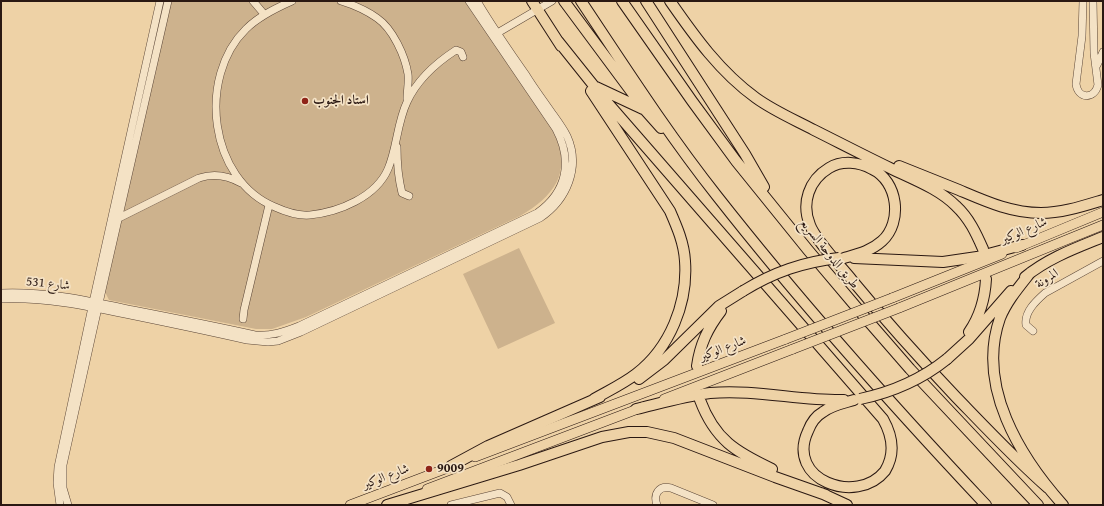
<!DOCTYPE html>
<meta charset="utf-8">
<style>
body{margin:0}
#map{position:relative;width:1104px;height:506px;overflow:hidden;background:#eed2a6;font-family:"Gentium Book Plus",serif}
canvas{display:block}
.frame{position:absolute;inset:0;border:2px solid #2a1812;pointer-events:none}
</style>
<div id="map">
<canvas width="1104" height="506"></canvas>
<div class="frame"></div>
</div>
<script>
const g = document.querySelector('canvas').getContext('2d');
g.lineJoin = 'round';
function paint(path, color) {
  g.fillStyle = color;
  g.fill(path, 'evenodd');
}
function trace(path, color, width, dash) {
  g.strokeStyle = color;
  g.lineWidth = width;
  g.lineCap = dash ? 'butt' : 'round';
  g.setLineDash(dash || []);
  g.stroke(path);
}
function drawText(font, color, halo, rows, align = 'center') {
  g.font = font + ' "Gentium Book Plus",Amiri,serif';
  g.lineWidth = 3.5;
  g.setLineDash([]);
  g.textBaseline = 'middle';
  g.strokeStyle = halo;
  g.fillStyle = color;
  for (const [text, x, y, turn = 0] of rows) {
    g.save();
    g.translate(x, y);
    g.rotate((+turn || 0) * Math.PI / 180);
    g.textAlign = isNaN(turn) ? turn : align;
    if (halo) g.strokeText(text, 0, 0);
    g.fillText(text, 0, 0);
    g.restore();
  }
}
paint(new Path2D(`
 M170,1H466L556,135C571,174 554,196 520,216L306,317L272,329H256L109,300L105,292Z
 M519,248L555,323L498,349L463,274Z`), '#cdb28d');
const minor = new Path2D(`
 M253,1L264,14
 M292,1C276,8 259,16 246,29C197,77 209,180 275,207C286,212 298,216 310,215C339,212 376,197 388,169C397,148 397,123 407,102C417,80 436,63 456,50L461,52L463,57
 M341,1C354,5 367,11 377,18C393,29 405,56 408,74C409,82 407,91 407,99
 M1083,1L1082,36L1076,84C1078,99 1094,100 1098,85L1094,53L1093,1
 M494,35L552,1
 M1097,65L1103,52
 M397,147C397,163 398,177 402,193L409,196
 M119,218L199,178C214,173 227,175 241,183
 M1,293C46,291 90,301 133,310C174,318 215,326 255,335C272,336 284,332 299,326L537,213C567,192 573,161 556,129L469,1
 M1,299C45,297 87,306 130,315C169,323 208,331 247,340L268,342L278,341L301,332L540,218C567,200 581,167 567,136C563,128 557,120 552,113C543,100 534,88 526,75C509,51 492,26 477,1
 M243,319L244,310L269,205
 M1033,331L1026,325C1024,312 1036,301 1045,293L1103,261
 M60,505L57,483L58,467L95,293L160,1
 M68,505L63,488V465L102,290L168,1
 M451,505L500,493L507,497L511,505
 M657,505C653,494 659,485 671,488L713,505`);
const major = new Path2D(`
 M1016,248L1103,212
 M892,298L1002,254
 M899,308L1103,225
 M664,399L793,349
 M475,457L786,339
 M427,489L643,407
 M350,505L458,464`);
const highway = new Path2D(`
 M532,1L561,46
 M564,1L645,110L661,128
 M581,1C625,67 668,134 717,196C801,303 892,405 986,505
 M622,1L692,101L736,161L808,250L863,315L910,369L1038,505
 M646,1L745,154L764,187
 M670,1C695,37 720,72 756,98C774,111 795,120 814,130C840,143 865,156 890,168C912,179 938,188 956,206C969,218 976,233 983,249
 M558,41L606,101L883,419C892,435 896,453 885,471C857,506 785,480 808,431C811,423 816,416 823,412C832,405 844,403 854,400
 M596,87L643,109
 M591,91L670,211C677,227 684,243 685,261C688,303 670,348 636,374C623,384 608,391 594,399
 M899,166C919,174 939,182 959,190C985,201 1011,213 1041,213C1062,213 1083,206 1103,200
 M844,258C858,254 871,251 882,241C903,222 898,181 872,169C859,162 842,160 829,168C809,180 801,203 810,225C816,241 840,265 852,280C885,320 920,359 956,397C986,428 1016,460 1048,488
 M854,258L943,262L977,257L1022,245
 M1030,273C1019,287 1007,301 1000,318C976,386 1020,457 1063,505
 M1025,277C1048,258 1076,248 1103,237
 M969,332C980,316 985,298 986,279
 M947,359L969,339L1011,291
 M697,366C700,344 708,328 721,311
 M639,379L664,360L719,306L743,291
 M700,400C715,440 736,452 772,469
 M636,409C661,403 685,396 710,393C755,389 800,401 844,400
 M451,466L488,446L600,397
 M821,493L847,505
 M387,505L519,465L602,437L629,432H647L674,438L775,477L826,495`);
trace(minor, '#5b4637', 8);
trace(major, '#2a1812', 10);
trace(highway, '#2a1812', 12);
trace(minor, '#f4e2c5', 7);
trace(major, '#eed2a6', 9);
trace(highway, '#eed2a6', 10);
const majorBridge = new Path2D(`
 M786,339L892,298
 M793,349L899,308`);
const highwayBridge = new Path2D(`
 M743,291C774,272 803,262 839,258
 M860,399C893,392 921,380 947,359`);
trace(majorBridge, '#2a1812', 10, []);
trace(highwayBridge, '#2a1812', 12, []);
trace(majorBridge, '#eed2a6', 9);
trace(highwayBridge, '#eed2a6', 10);
for (const [x, y, r, color] of [
 [305,101,4,"#8f2418"],
 [429,469,4,"#8f2418"]
]) {
  const dot = new Path2D();
  dot.arc(x, y, r, 0, 2 * Math.PI);
  g.fillStyle = color;
  g.fill(dot);
  trace(dot, '#f4e2c5', 1.5);
}
drawText('bold 13px', '#2a1812', '#f4e2c5', [
 ["استاد الجنوب",313,101],
 ["9009",437,469]
], 'left');
drawText('13px', '#2a1812', '#f4e2c5', [
 ["شارع الوكير",1024,231,-23],
 ["طريق الدوحة السريع",829,254,51],
 ["المرونة",1047,279,-33],
 ["شارع 531",48,284,6],
 ["شارع الوكير",723,349,-21],
 ["شارع الوكير",386,477,-21]
]);
</script>
